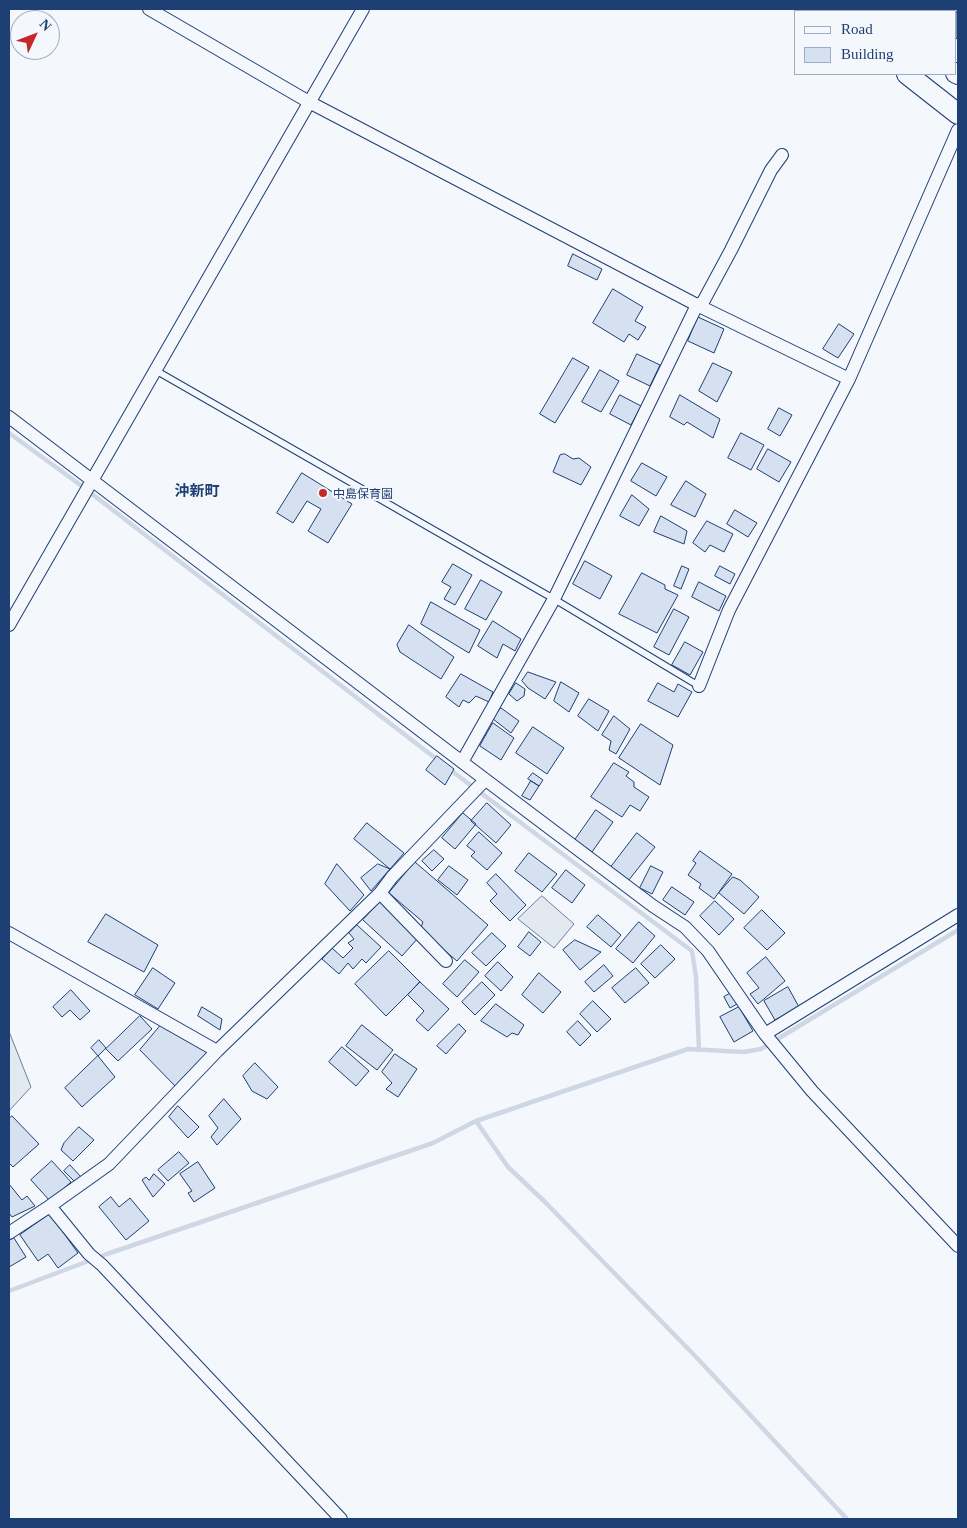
<!DOCTYPE html>
<meta charset="utf-8">
<style>
body{margin:0}
#map{position:relative;width:967px;height:1528px;overflow:hidden;background:#f4f7fb;font-family:Georgia,serif}
canvas{display:block}
.frame{position:absolute;inset:0;border:10px solid #1d3f73;pointer-events:none}
.legend{position:absolute;left:794px;top:10px;width:162px;height:65px;box-sizing:border-box;background:#f4f7fb;border:1px solid #9eadc5;margin:0;padding:6px 9px;list-style:none;font-size:15px;color:#1d3f73}
.legend li{display:flex;align-items:center;gap:10px;height:25px}
.legend b{width:25px;border:1px solid #9eadc5}
.north{position:absolute;left:10px;top:10px;width:50px;height:50px;box-sizing:border-box;background:#f4f7fb;border:1px solid #9eadc5;border-radius:50%;rotate:47deg;font-size:14px;font-weight:700;line-height:20px;text-align:center;color:#1d3f73}
.north::after{content:'';display:block;margin:auto;width:18px;height:22px;background:#c62828;clip-path:polygon(50% 0,100% 100%,50% 72%,0 100%)}
</style>
<div id="map">
<canvas width="967" height="1528"></canvas>
<div class="frame"></div>
<ul class="legend">
<li><b style="height:6px;background:#f4f7fb"></b>Road</li>
<li><b style="height:14px;background:#d5e0f0"></b>Building</li>
</ul>
<div class="north">N</div>
</div>
<script>
const g = document.querySelector('canvas').getContext('2d');
g.lineJoin = 'round';
function paint(path, color) {
  g.fillStyle = color;
  g.fill(path, 'evenodd');
}
function trace(path, color, width, dash) {
  g.strokeStyle = color;
  g.lineWidth = width;
  g.lineCap = dash ? 'butt' : 'round';
  g.setLineDash(dash || []);
  g.stroke(path);
}
function drawText(font, color, halo, rows, align = 'center') {
  g.font = font + ' Georgia,"Noto Sans JP",serif';
  g.lineWidth = 4;
  g.setLineDash([]);
  g.textBaseline = 'middle';
  g.strokeStyle = halo;
  g.fillStyle = color;
  for (const [text, x, y, turn = 0] of rows) {
    g.save();
    g.translate(x, y);
    g.rotate((+turn || 0) * Math.PI / 180);
    g.textAlign = isNaN(turn) ? turn : align;
    if (halo) g.strokeText(text, 0, 0);
    g.fillText(text, 0, 0);
    g.restore();
  }
}
const green = new Path2D(`
 M542,896L574,924L554,948L518,919Z
 M10,1034L31,1087L9,1111V1035Z`);
paint(green, '#e3e9f0');
trace(green, '#687fa3', 1);
trace(new Path2D(`
 M9,433L79,484L439,761
 M449,769L692,951L696,977L699,1050
 M476,1121L508,1167L545,1202L698,1359L847,1519
 M9,1291L107,1254L433,1143L476,1121L688,1049L744,1052L761,1049L958,930`), '#cfd7e4', 4.5);
const building = new Path2D(`
 M921,9H956L955,11H920Z
 M958,9V40L956,38V14Z
 M573,254L602,269L597,280L568,266Z
 M613,289L643,307L635,321L646,327L638,340L629,334L624,342L593,323Z
 M698,317L724,329L714,353L688,341Z
 M839,324L854,334L838,358L823,349Z
 M637,354L660,365L650,386L627,375Z
 M573,358L589,367L555,423L540,414Z
 M713,363L732,372L717,402L699,391Z
 M600,370L619,381L601,412L582,402Z
 M620,395L641,406L631,425L610,414Z
 M680,395L720,419L713,438L687,422L684,425L670,417Z
 M779,408L792,415L780,436L768,429Z
 M741,433L764,445L751,470L728,458Z
 M768,449L791,462L779,482L757,469Z
 M565,454L573,459L579,458L591,467L581,485L553,472L560,455Z
 M642,463L667,477L656,496L631,481Z
 M302,473L352,504L328,543L308,531L321,509L307,501L293,523L277,513Z
 M686,481L706,494L695,517L671,505Z
 M632,495L649,509L639,526L620,516Z
 M735,510L757,523L748,537L727,524Z
 M661,516L687,531L684,544L654,532Z
 M707,521L733,534L724,552L710,545L705,552L693,543Z
 M585,561L612,576L600,599L573,584Z
 M453,564L472,575L455,605L444,599L451,587L442,582Z
 M682,566L689,569L681,589L674,586Z
 M720,566L735,574L730,584L715,576Z
 M642,573L665,585V589L678,595L657,633L619,614Z
 M481,580L502,592L486,620L465,609Z
 M699,582L726,596L719,611L692,597Z
 M431,602L480,630L469,653L421,624Z
 M674,609L689,617L669,655L654,647Z
 M493,621L521,639L515,651L503,644L497,658L478,646Z
 M409,625L454,657L441,679L400,652L397,645Z
 M685,642L703,652L690,675L672,665Z
 M528,672L556,682L545,699L528,688L522,681Z
 M461,674L493,692L489,702L476,696L469,703L463,700L459,707L446,697Z
 M561,682L579,693L569,712L554,701Z
 M516,683L525,689L524,696L517,701L509,694Z
 M658,683L674,692L678,684L692,692L678,717L648,701Z
 M589,699L609,711L598,731L578,716Z
 M501,708L519,721L511,733L493,719Z
 M614,716L630,729L616,754L609,750L611,741L602,735Z
 M493,723L514,738L501,760L480,746Z
 M641,724L673,745L660,785L619,758Z
 M533,727L564,748L547,774L516,753Z
 M437,756L454,769L445,785L426,770Z
 M614,763L629,772L626,776L634,782V787L649,797L640,811L630,805L622,817L591,797Z
 M533,773L543,780L539,786L528,779Z
 M531,781L539,786L530,800L522,796Z
 M487,803L511,825L496,843L471,821Z
 M596,810L613,822L592,852L575,840Z
 M463,813L476,824L455,849L442,838Z
 M367,823L404,853L390,869L354,839Z
 M479,832L502,853L487,870L471,856L475,852L467,846Z
 M637,833L655,847L628,881L611,867Z
 M434,850L444,859L432,871L422,861Z
 M700,851L732,874L714,899L699,888L701,884L688,875L696,863L693,861Z
 M529,853L557,874L542,892L515,871Z
 M415,862L488,925L457,961L420,930L423,922L389,893Z
 M337,864L364,895L350,911L325,884Z
 M378,864L390,869L371,891L361,878Z
 M449,866L468,880L457,895L438,880Z
 M651,866L663,872L652,894L640,888Z
 M566,870L585,885L572,903L552,888Z
 M496,874L526,905L510,921L490,901L497,894L487,883Z
 M733,877L740,880L759,897L744,914L719,893Z
 M672,887L694,902L685,915L663,900Z
 M381,901L419,937L402,956L363,920Z
 M715,901L734,919L719,935L700,916Z
 M762,910L785,933L767,950L744,928Z
 M106,914L158,945L144,972L88,942Z
 M598,915L621,935L611,947L587,927Z
 M639,922L655,936L633,963L616,949Z
 M357,925L381,947L366,963L362,959L353,969L348,963L339,974L322,959L332,948L343,958L353,948L348,943L354,939L349,933Z
 M529,932L541,942L530,956L518,947Z
 M492,933L506,946L486,966L472,953Z
 M575,940L601,952L580,970L563,950Z
 M661,945L675,959L655,978L641,964Z
 M389,951L420,982L386,1016L355,984Z
 M766,957L785,981L758,1004L750,994L759,988L747,973Z
 M465,960L479,972L457,997L443,984Z
 M498,962L513,977L501,991L485,976Z
 M604,965L613,976L594,992L585,982Z
 M153,968L175,983L158,1009L135,995Z
 M636,968L649,983L625,1003L612,988Z
 M539,973L561,992L543,1013L522,995Z
 M420,982L449,1009L428,1031L416,1020L424,1011L408,995Z
 M482,982L495,995L475,1015L462,1002Z
 M788,987L799,1007L775,1020L764,1001Z
 M71,990L90,1011L80,1020L70,1010L62,1017L53,1007Z
 M731,993L737,1004L730,1008L724,997Z
 M593,1001L611,1019L597,1032L580,1014Z
 M496,1004L524,1025L518,1035L512,1033L507,1037L481,1021Z
 M202,1007L222,1019L220,1030L198,1016Z
 M739,1007L753,1031L734,1042L720,1017Z
 M140,1016L152,1029L118,1061L106,1049Z
 M578,1021L591,1035L580,1046L567,1032Z
 M459,1024L466,1031L446,1054L437,1046Z
 M161,1025L211,1051L177,1088L140,1050Z
 M362,1025L393,1050L377,1070L346,1046Z
 M99,1040L106,1048L98,1056L91,1048Z
 M342,1047L369,1071L356,1086L329,1062Z
 M395,1054L417,1069L398,1097L386,1089L392,1083L382,1072Z
 M98,1056L115,1077L82,1107L65,1088Z
 M255,1063L278,1087L267,1099L252,1091L243,1076Z
 M224,1099L241,1119L217,1145L211,1137L218,1128L209,1116Z
 M178,1106L199,1127L188,1138L169,1117Z
 M12,1116L39,1144L13,1167L9,1163V1119Z
 M79,1127L94,1140L73,1161L61,1150L64,1143Z
 M179,1152L189,1163L168,1181L158,1170Z
 M52,1161L71,1182L50,1201L31,1180Z
 M198,1162L215,1188L194,1202L188,1193L192,1191L180,1174Z
 M70,1165L82,1178L76,1183L64,1171Z
 M154,1174L165,1184L153,1197L142,1180L146,1177L149,1180Z
 M9,1184L22,1200L27,1196L35,1206L12,1217L9,1213Z
 M111,1197L119,1207L130,1198L149,1221L126,1240L99,1207Z
 M50,1214L78,1253L58,1268L48,1254L38,1261L20,1235Z
 M14,1238L26,1257L9,1267V1241Z`);
paint(building, '#d5e0f0');
trace(building, '#1d3f73', 1);
const lane = new Path2D(`
 M155,370L554,599L699,686`);
const street = new Path2D(`
 M149,9L309,102L697,305L849,379
 M9,417L462,762L653,906L685,927L708,951L765,1034L812,1091L958,1246
 M9,625L363,9
 M699,686L729,610L849,379L958,130
 M462,762L554,599L697,305L703,302L731,250L771,170L782,155
 M380,893L446,961
 M9,933L217,1051
 M765,1034L958,915
 M50,1206L89,1254L102,1265L341,1519
 M9,1233L50,1206L109,1164L217,1051L380,893L392,877L485,780`);
const primary = new Path2D(`
 M819,9L822,11
 M875,9L878,11
 M956,73L958,74
 M907,74L958,114`);
trace(lane, '#1d3f73', 8);
trace(street, '#1d3f73', 14);
trace(primary, '#1d3f73', 22);
trace(lane, '#f4f7fb', 6);
trace(street, '#f4f7fb', 12);
trace(primary, '#f4f7fb', 20);
for (const [x, y, r, color] of [
 [323,493,5,"#c62828"]
]) {
  const dot = new Path2D();
  dot.arc(x, y, r, 0, 2 * Math.PI);
  g.fillStyle = color;
  g.fill(dot);
  trace(dot, '#f4f7fb', 2);
}
drawText('12px', '#1d3f73', '#f4f7fb', [
 ["中島保育園",333,493]
], 'left');
drawText('bold 15px', '#1d3f73', '#f4f7fb', [
 ["沖新町",197,490]
]);
</script>
